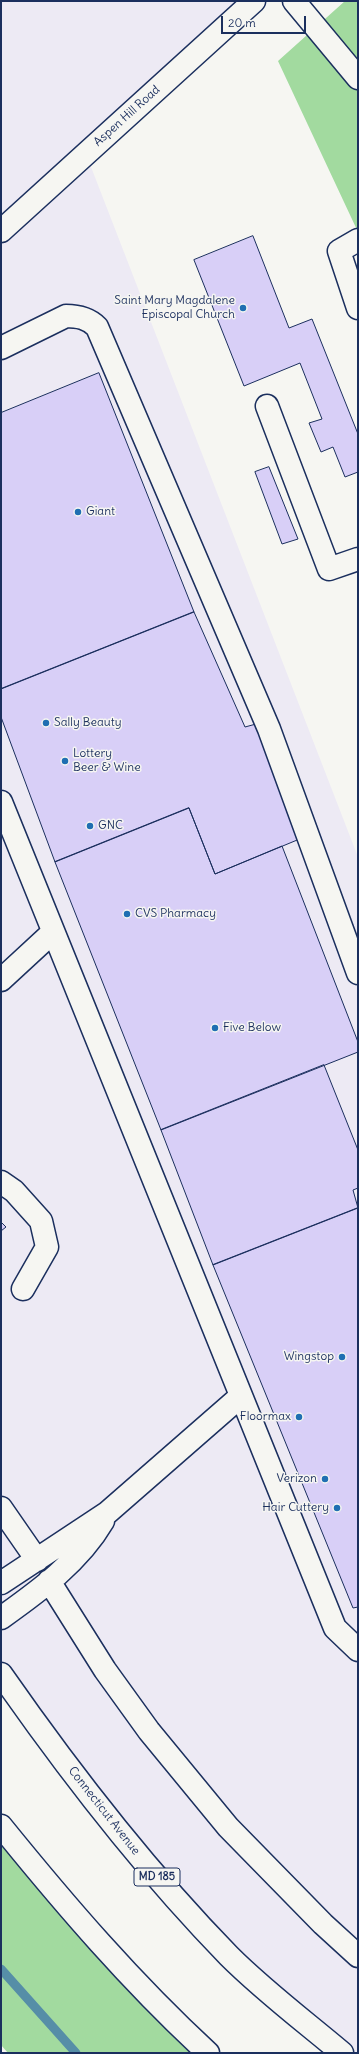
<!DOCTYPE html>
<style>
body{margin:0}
#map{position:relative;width:359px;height:2054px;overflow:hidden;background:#f6f6f2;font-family:Delius,sans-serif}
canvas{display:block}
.frame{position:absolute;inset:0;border:2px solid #1b2f5e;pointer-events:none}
.scale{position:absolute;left:221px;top:16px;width:85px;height:18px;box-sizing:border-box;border:2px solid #1b2f5e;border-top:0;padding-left:5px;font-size:12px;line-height:14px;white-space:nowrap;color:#1b2f5e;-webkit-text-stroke:3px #f6f6f2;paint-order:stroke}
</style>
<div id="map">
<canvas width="359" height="2054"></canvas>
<div class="frame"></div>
<div class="scale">20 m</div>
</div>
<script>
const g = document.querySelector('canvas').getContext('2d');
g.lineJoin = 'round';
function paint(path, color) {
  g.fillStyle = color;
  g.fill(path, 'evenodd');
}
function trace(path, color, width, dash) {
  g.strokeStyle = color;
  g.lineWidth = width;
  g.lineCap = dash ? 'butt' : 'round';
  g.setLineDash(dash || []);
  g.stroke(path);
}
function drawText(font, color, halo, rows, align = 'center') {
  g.font = font + ' Delius,sans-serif';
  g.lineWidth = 3;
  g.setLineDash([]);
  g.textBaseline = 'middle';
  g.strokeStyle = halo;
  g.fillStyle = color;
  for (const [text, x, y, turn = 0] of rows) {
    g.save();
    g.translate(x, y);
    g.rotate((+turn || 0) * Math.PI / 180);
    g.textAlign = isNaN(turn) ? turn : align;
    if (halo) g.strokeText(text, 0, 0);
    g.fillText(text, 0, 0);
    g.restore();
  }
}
paint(new Path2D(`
 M1,1H254L86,154L358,857V2053H342L229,1956L1,1672Z`), '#edeaf4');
paint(new Path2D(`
 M345,1H358V232L278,61Z
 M1,1826L208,2053H8L1,2045Z`), '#a2da9f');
trace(new Path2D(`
 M1,1969L76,2053`), '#568ea7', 9);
const building = new Path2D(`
 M253,236L289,328L312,319L358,434V472L345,477L333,447L321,452L309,423L322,419L300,363L244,386L194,260Z
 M99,373L194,612L1,689V413Z
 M269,467L298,539L282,544L255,472Z
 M194,612L245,727L256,724L302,838L215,874L189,808L55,862L1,717V689Z
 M189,808L215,874L282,846L358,1042V1052L161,1130L55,862Z
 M324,1065L358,1150V1188L353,1190L358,1208L213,1265L161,1130Z
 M358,1208V1607L353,1608L213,1265Z
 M1,1222L6,1227L1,1231Z`);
paint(building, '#d8cff7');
trace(building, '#1b2f5e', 1);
const minor = new Path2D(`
 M294,1L358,78
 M1,231L254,1
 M358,240L339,251L358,308
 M1,348L66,316C78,316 88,318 97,327L269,729L358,973
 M267,406L329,569L358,559
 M1,802L335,1628L358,1650
 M1,980L53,932
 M1,1182L14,1191L41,1221L47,1247L23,1289
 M1,1508L37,1560
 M49,1581L105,1670L149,1731L228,1827L323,1924L358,1956
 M1,1583L107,1513L241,1396
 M1,1618C39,1591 79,1562 103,1521`);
const major = new Path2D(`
 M1,1674C70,1773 145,1870 229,1956C264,1991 304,2021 342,2053
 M1,1826C65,1905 132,1983 208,2053`);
trace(minor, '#1b2f5e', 25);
trace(major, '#1b2f5e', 25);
trace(minor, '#f6f6f2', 22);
trace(major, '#f6f6f2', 22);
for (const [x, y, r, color] of [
 [243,308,4,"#1f6fb2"],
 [78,512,4,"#1f6fb2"],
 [46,723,4,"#1f6fb2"],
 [65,761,4,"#1f6fb2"],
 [90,826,4,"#1f6fb2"],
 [127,914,4,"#1f6fb2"],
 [215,1028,4,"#1f6fb2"],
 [342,1357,4,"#1f6fb2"],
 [299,1417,4,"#1f6fb2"],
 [325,1479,4,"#1f6fb2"],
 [337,1508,4,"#1f6fb2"]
]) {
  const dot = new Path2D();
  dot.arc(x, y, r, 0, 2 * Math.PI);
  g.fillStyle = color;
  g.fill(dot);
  trace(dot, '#f6f6f2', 1.5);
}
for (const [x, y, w] of [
 [157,1877,46]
]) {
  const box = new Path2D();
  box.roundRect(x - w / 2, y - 9, w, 18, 3);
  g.fillStyle = '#f6f6f2';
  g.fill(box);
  trace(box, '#1b2f5e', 1);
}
drawText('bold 11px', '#1b2f5e', null, [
 ["MD 185",157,1877]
]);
drawText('12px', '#1b2f5e', '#f6f6f2', [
 ["Aspen Hill Road",127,116,-42],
 ["Connecticut Avenue",104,1811,52]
]);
drawText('12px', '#1b2f5e', '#f6f6f2', [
 ["Saint Mary Magdalene",235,301,"right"],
 ["Episcopal Church",235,315,"right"],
 ["Giant",86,512],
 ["Sally Beauty",54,723],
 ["Lottery",73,754],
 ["Beer & Wine",73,768],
 ["GNC",98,826],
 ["CVS Pharmacy",135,914],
 ["Five Below",223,1028],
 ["Wingstop",334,1357,"right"],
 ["Floormax",291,1417,"right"],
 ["Verizon",317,1479,"right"],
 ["Hair Cuttery",329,1508,"right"]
], 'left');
</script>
